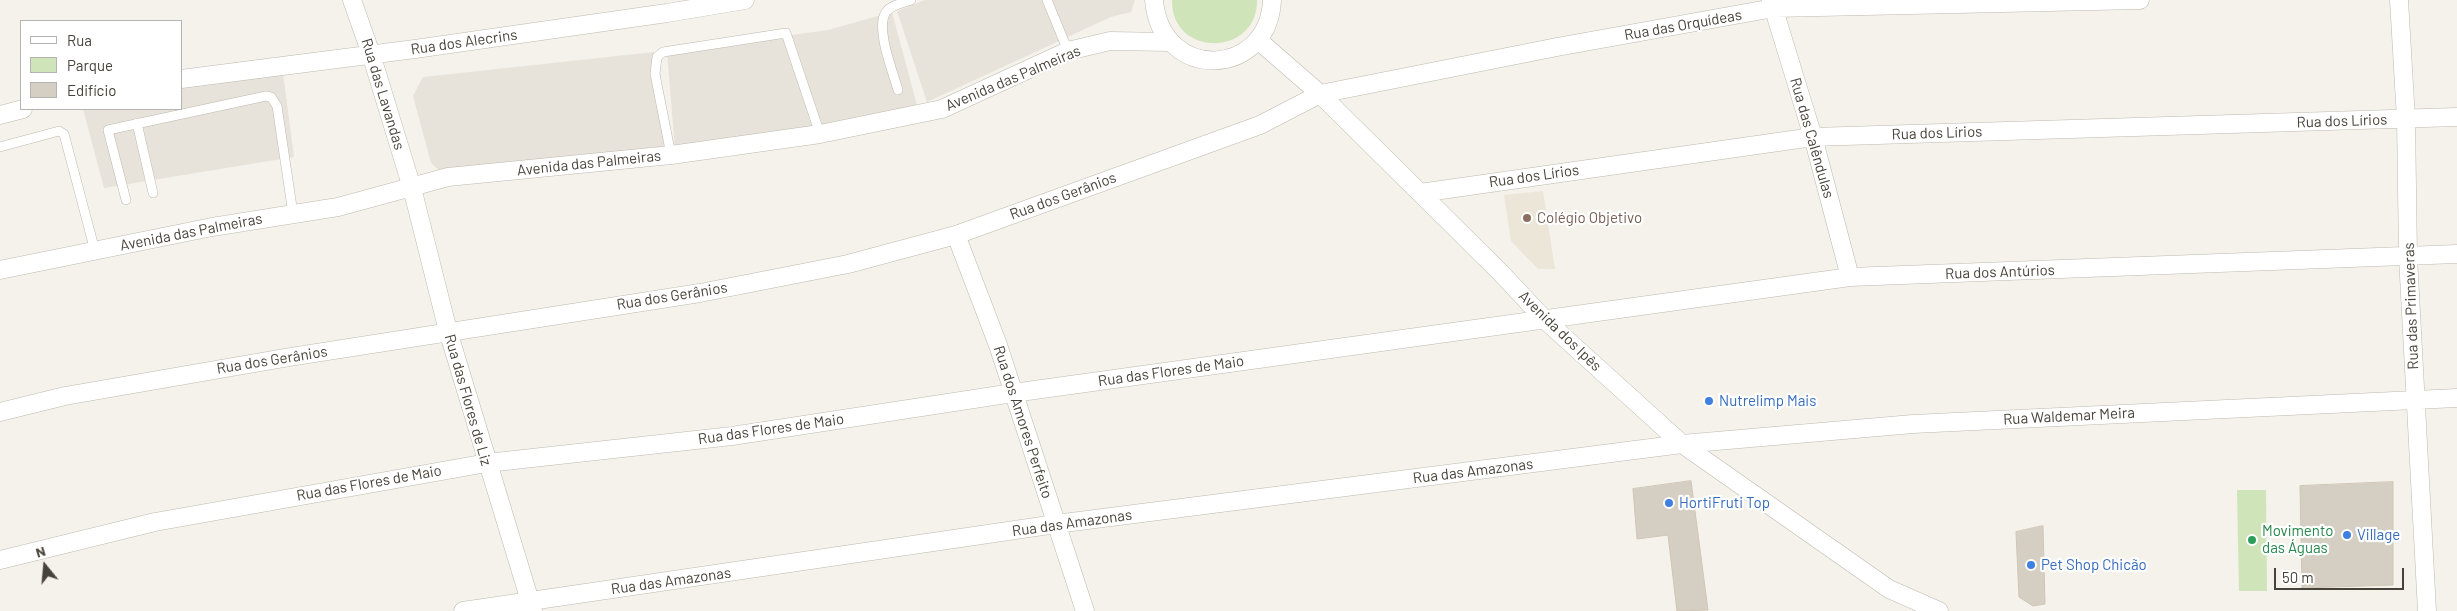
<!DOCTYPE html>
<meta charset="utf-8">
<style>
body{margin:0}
#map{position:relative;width:2457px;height:611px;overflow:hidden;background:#f4f2eb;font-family:Barlow,sans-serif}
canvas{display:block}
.legend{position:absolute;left:20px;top:20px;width:162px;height:90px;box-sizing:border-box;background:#fff;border:1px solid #b6b4b0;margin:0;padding:6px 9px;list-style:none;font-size:15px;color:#48433a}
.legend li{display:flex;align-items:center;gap:10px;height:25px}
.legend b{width:25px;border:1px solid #b6b4b0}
.north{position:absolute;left:20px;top:541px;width:50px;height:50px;-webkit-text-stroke:4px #fff;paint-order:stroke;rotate:343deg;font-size:14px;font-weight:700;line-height:20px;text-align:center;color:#48433a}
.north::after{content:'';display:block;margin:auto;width:18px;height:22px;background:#48433a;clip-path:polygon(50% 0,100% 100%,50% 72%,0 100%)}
.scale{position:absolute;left:2274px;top:568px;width:130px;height:22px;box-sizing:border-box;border:2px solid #48433a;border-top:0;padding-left:6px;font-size:15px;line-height:18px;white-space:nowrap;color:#48433a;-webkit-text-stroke:4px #fff;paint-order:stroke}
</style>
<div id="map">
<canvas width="2457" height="611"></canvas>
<ul class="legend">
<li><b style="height:6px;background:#fff"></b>Rua</li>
<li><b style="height:14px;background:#cfe4b8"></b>Parque</li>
<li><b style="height:14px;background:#d5cec2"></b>Edifício</li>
</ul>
<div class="north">N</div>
<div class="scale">50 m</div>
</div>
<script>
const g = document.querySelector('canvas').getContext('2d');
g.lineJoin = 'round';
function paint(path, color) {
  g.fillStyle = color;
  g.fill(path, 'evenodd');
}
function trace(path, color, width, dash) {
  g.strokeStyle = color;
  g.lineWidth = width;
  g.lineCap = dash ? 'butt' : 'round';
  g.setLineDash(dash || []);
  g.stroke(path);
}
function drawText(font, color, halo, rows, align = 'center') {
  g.font = font + ' Barlow,sans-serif';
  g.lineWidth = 4.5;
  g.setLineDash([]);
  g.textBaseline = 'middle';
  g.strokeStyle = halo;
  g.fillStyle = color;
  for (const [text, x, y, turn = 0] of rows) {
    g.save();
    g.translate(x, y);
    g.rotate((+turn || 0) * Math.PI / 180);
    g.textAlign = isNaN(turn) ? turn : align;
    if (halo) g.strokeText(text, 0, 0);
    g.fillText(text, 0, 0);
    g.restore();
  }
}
paint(new Path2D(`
 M925,0H1135L1131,12L1111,17L927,102L897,11Z
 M892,12L918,109L675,150L667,52L828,30Z
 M654,52L666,151L443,174L431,163L413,96L423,77Z
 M282,66L294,157L104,188L83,109H181V85Z`), '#e7e3da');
paint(new Path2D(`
 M1543,191L1555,269H1538L1511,241L1504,195Z`), '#ebe6d7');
paint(new Path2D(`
 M1172,0H1257C1258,57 1171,58 1172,0Z
 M2237,490H2266L2267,591H2239Z`), '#cfe4b8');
const building = new Path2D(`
 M1691,481L1708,610L1677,611L1668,535L1637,539L1633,489Z
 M2393,482V585L2302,588L2300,486Z
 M2043,526L2045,604L2033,606L2019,597L2016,532Z`);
paint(building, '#d5cec2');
trace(building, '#cfc6b5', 1);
const lane = new Path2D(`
 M1047,0L1068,51
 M898,90C893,72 875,28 886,12C891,5 903,3 911,0
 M137,123L153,193
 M0,147L59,131L64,134L95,251
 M671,155L655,74L657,57L663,52L786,33L820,134
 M126,200L108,130L266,96L271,97L277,106L293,214`);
const street = new Path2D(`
 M352,0L371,54L412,188L448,331L533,611
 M1154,0C1161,83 1269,78 1272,0
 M1771,0L1813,137L1850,277
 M2399,0L2406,119L2408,257L2427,611
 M1258,40L1320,94L1500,272L1545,320L1682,444L1889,589L1939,611
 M181,79L415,49L667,13L745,0
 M0,115L23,109
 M1420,193L1813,137L2457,117
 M956,235L998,345L1085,611
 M0,270L212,227L338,207L448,177L671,155L820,134L942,109L1068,51L1110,41L1170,42
 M0,412L65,396L290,357L700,293L848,264L956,235L1260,125L1320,94L1557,47L1774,8L2140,0
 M0,560L155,522L487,463L732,436L1013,393L1850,277L2457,254
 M463,611L1056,524L1682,444L1913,424L2457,398`);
trace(lane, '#bfb9ae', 10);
trace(street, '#bfb9ae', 19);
trace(lane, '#fff', 9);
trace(street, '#fff', 18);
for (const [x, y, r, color] of [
 [1527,218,5,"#8d6e63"],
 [1709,401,5,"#3f7fe0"],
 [1669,503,5,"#3f7fe0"],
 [2347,535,5,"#3f7fe0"],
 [2252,540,5,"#2e9e5b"],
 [2031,565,5,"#3f7fe0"]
]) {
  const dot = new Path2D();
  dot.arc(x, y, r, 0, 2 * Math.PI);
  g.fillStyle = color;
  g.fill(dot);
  trace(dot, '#fff', 2);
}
drawText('15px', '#48433a', '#fff', [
 ["Rua das Orquídeas",1683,25,-10],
 ["Rua dos Alecrins",464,42,-8],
 ["Avenida das Palmeiras",1013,78,-23],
 ["Rua das Lavandas",383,94,73],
 ["Rua dos Lírios",2342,121,-2],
 ["Rua dos Lírios",1937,133,-2],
 ["Rua das Calêndulas",1812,138,74],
 ["Avenida das Palmeiras",589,163,-6],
 ["Rua dos Lírios",1534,176,-8],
 ["Rua dos Gerânios",1063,196,-20],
 ["Avenida das Palmeiras",191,232,-11],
 ["Rua dos Antúrios",2000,272,-2],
 ["Rua dos Gerânios",672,296,-9],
 ["Rua das Primaveras",2411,306,-92],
 ["Avenida dos Ipês",1560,331,44],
 ["Rua dos Gerânios",272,360,-9],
 ["Rua das Flores de Maio",1171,371,-8],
 ["Rua das Flores de Liz",468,400,74],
 ["Rua Waldemar Meira",2069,416,-3],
 ["Rua dos Amores Perfeito",1023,422,72],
 ["Rua das Flores de Maio",771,429,-8],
 ["Rua das Amazonas",1473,471,-7],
 ["Rua das Flores de Maio",369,483,-10],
 ["Rua das Amazonas",1072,523,-8],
 ["Rua das Amazonas",671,581,-8]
]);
drawText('15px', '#785e54', '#fff', [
 ["Colégio Objetivo",1537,218]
], 'left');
drawText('15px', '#366cbe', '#fff', [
 ["Nutrelimp Mais",1719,401],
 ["HortiFruti Top",1679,503],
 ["Village",2357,535],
 ["Pet Shop Chicão",2041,565]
], 'left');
drawText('15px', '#27864d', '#fff', [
 ["Movimento",2262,531],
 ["das Águas",2262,548]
], 'left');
</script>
